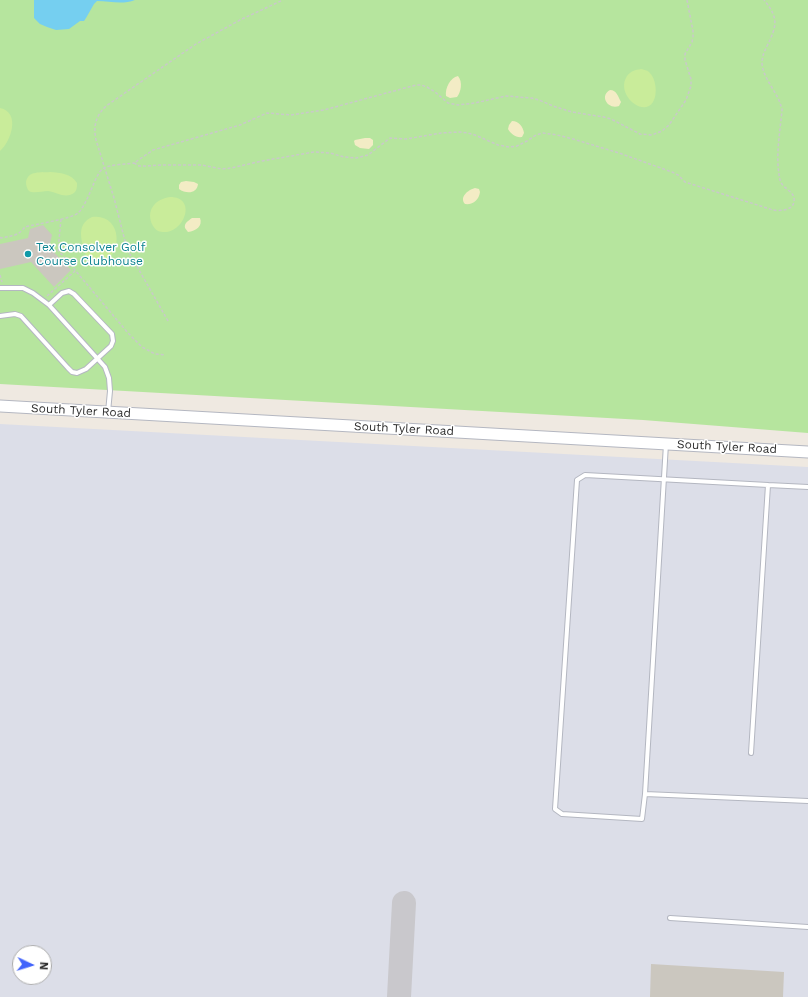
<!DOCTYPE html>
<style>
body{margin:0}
#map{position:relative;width:808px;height:997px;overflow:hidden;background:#efe9e1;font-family:"Work Sans",sans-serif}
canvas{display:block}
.north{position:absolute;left:12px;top:945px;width:40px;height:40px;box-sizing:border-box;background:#fff;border:1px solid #ababab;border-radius:50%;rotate:94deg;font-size:11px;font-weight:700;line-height:16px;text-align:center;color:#2e2e2e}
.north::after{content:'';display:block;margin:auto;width:14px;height:18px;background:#4264fb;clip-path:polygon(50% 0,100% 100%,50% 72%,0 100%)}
</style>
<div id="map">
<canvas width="808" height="997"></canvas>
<div class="north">N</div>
</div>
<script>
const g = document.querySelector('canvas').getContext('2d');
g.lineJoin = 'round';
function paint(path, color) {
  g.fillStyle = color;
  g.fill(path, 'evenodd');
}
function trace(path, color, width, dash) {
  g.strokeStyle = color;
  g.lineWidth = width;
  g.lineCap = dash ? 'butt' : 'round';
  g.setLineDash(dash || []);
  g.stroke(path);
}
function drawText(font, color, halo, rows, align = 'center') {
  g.font = font + ' "Work Sans",sans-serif';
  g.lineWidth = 3;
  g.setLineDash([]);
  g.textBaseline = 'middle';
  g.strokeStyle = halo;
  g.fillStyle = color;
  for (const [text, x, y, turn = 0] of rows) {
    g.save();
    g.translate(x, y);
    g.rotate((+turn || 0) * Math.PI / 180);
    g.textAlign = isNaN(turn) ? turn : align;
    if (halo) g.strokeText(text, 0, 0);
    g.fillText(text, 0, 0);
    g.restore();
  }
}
paint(new Path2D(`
 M0,424L808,467V997H0ZM20,953H44V977H20Z`), '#dcdee8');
paint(new Path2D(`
 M0,0H808V433L643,420L0,384Z`), '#b6e59e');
paint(new Path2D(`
 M458,76C463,82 461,92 457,97L450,98L446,96C445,88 450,78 458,76Z
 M610,90C617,90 618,97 621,102L619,106C608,110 599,96 610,90Z
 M512,121C519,121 523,127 524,133L522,137C516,138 511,134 508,129L509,125Z
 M365,138H370L373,140V145L369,149L360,148L355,145L354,141L355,140Z
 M186,181L194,182L198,184C197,194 186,194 179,189V185L181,182Z
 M475,188L479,189L480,192C479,200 473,205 465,204C459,197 468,190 475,188Z
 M192,218H200C203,226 196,231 188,232L185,228C184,223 188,221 192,218Z`), '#f3ecc5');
paint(new Path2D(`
 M641,69C644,70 647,70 649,72C656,78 658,94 653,102C643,118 615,94 627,76C631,71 635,70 641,69Z
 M0,108C21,112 11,142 0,151Z
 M50,172C60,173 71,173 77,183C77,187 77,189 75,192C66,200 57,192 48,191C42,191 34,194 29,191C27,189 26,185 26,182C28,170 41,173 50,172Z
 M170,197C198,197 184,234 163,232C158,232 155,229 153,226C145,211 155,199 170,197Z
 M92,217C122,213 123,254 104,261C102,262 98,262 95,261C86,260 85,254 83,246C80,234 79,223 92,217Z`), '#c9ec9a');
paint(new Path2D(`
 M34,0H135C122,5 110,1 97,1L94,4L86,18L84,21H80L69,29L56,30L47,27L40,24L34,18Z`), '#75cff0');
trace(new Path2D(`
 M399,997L404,903`), '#c9c8cc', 24);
paint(new Path2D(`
 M43,225L52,235L49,247L71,270L54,287L31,262L0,269V244L28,238L30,229Z
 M651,964L784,972L783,997H650Z`), '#cbc7bf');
const lane = new Path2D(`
 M0,288H23L33,293L49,305L62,293L69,291L74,294L112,334L113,341L111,346L86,369L77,373L72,372L68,368L21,316L15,314L0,316
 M49,305L105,367L109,378L110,391L108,412
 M666,444L645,794L808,801
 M751,753L768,485L808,487
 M645,794L642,819L562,814L555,809L577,480L585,475L768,485
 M670,918L808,927`);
const secondary = new Path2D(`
 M0,406L808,452`);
trace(lane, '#b4b7c1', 6);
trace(secondary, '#b4b7c1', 13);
trace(new Path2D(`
 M687,0L693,31V37L692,42L685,54V60L691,79V86L686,100L669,125L662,131L652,135L640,134L611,119L604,117L572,112L553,106L539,100L531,98L506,96L475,103L458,105L448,103L435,92L427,87L421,85H416L324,110L291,115L267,113L240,125L153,150L134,163L139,166H144L163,165H202L222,169L231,168L262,161L314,152L330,153L344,157L356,158L368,155L390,138L406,139L441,133L459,132L468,133L475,135L498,145L509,147L517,146L527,141L536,135L543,133L557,135L573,139L619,153L672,172L678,175L685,182L773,210C779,211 792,211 794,202C796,191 782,189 780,180C775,157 780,133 782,110C779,93 764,81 762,64C762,57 764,52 767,46C777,26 779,18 764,0
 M61,219L58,250L128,333L142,347L155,354L165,355
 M0,237L1,238C12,236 18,236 25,227C36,224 71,219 78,213C89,203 95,172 104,168C108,165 127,164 134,163
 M0,275L2,282
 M47,296L75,271
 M168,321L130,254L125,241L114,198L96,140C93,125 96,116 106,106L196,44L240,20L283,0`), '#c9c9c9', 1.5, [3, 2]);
trace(lane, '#fff', 4);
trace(secondary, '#fff', 11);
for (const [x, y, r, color] of [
 [28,254,4,"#0f9aa8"]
]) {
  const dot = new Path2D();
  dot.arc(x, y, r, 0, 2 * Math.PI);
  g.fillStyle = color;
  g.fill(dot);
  trace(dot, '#fff', 1.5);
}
drawText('12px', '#0d838f', '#fff', [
 ["Tex Consolver Golf",36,247],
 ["Course Clubhouse",36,261]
], 'left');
drawText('12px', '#2e2e2e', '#fff', [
 ["South Tyler Road",81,411,3],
 ["South Tyler Road",404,429,3],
 ["South Tyler Road",727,447,3]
]);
</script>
